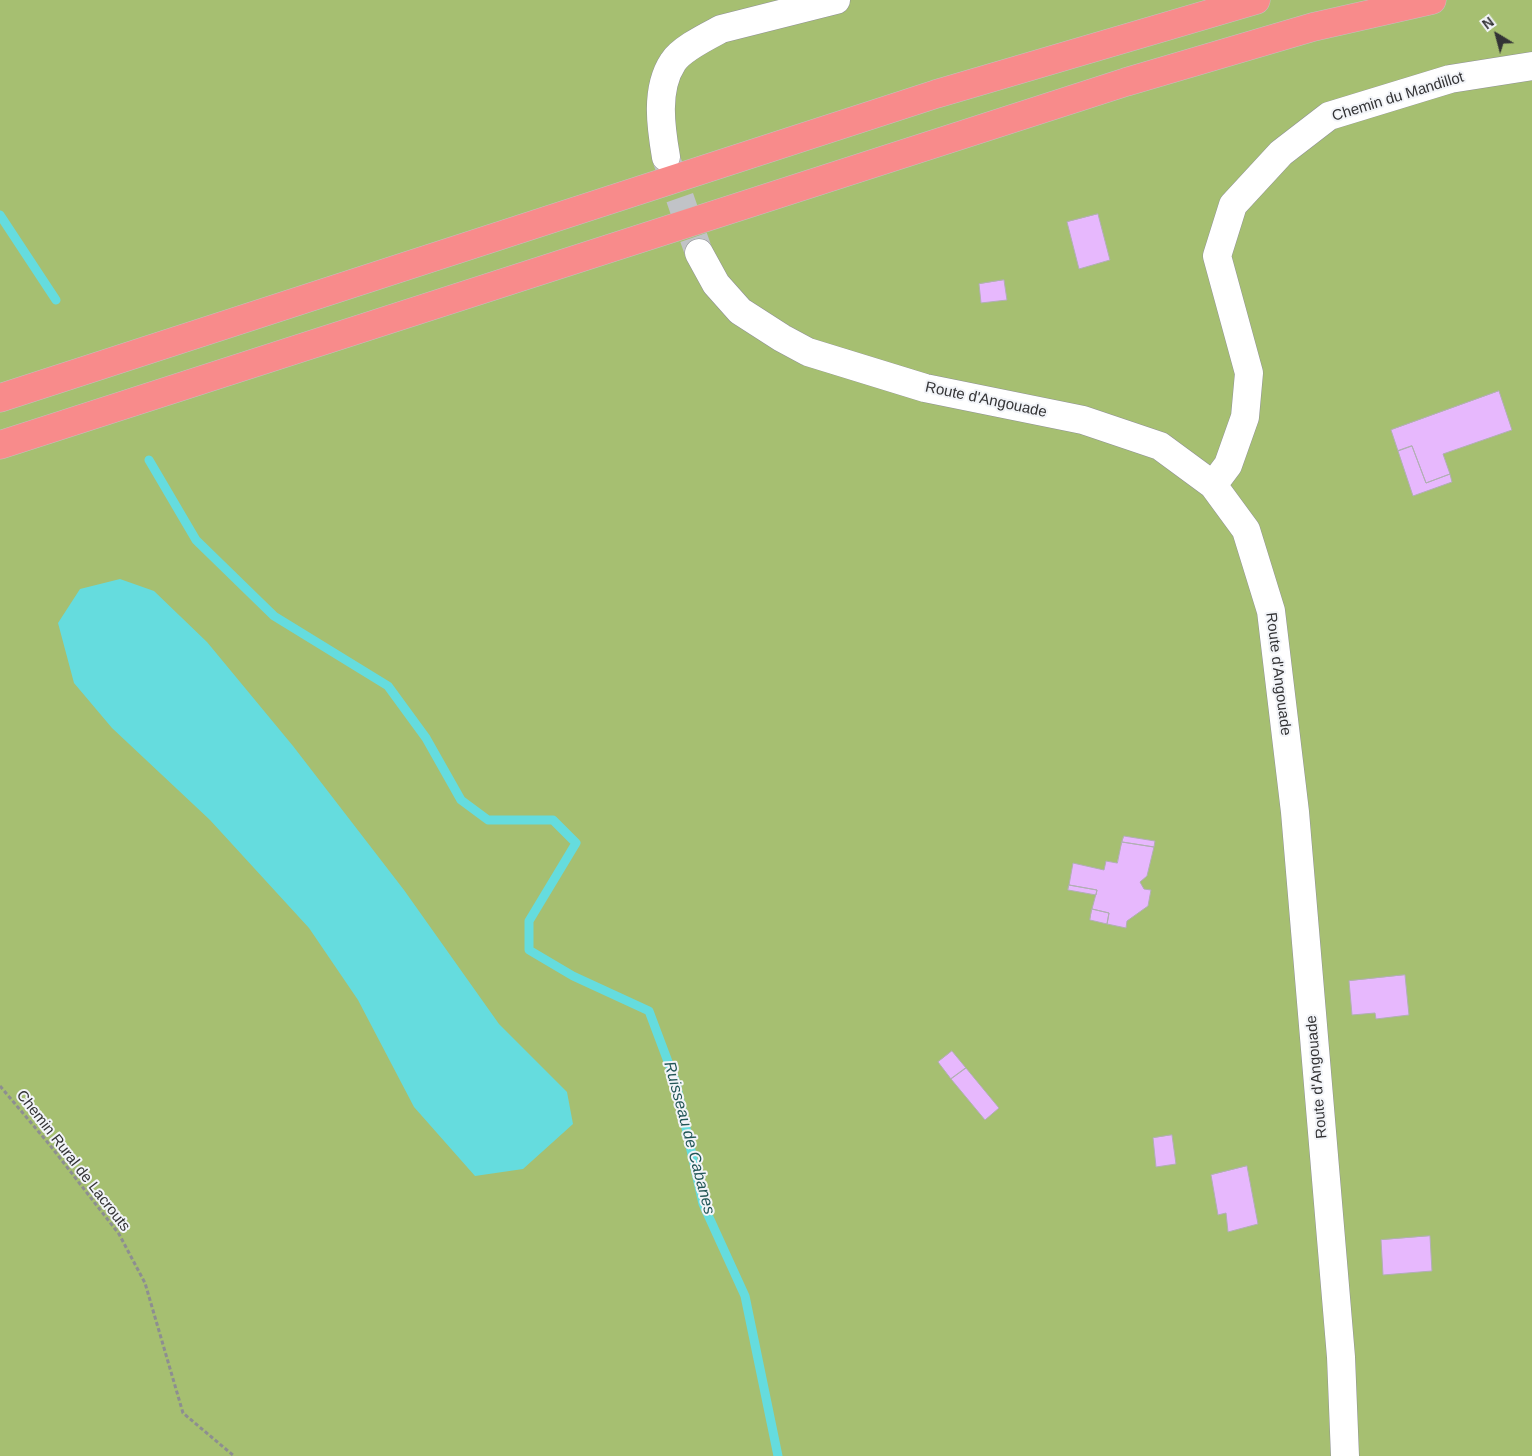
<!DOCTYPE html>
<style>
body{margin:0}
#map{position:relative;width:1532px;height:1456px;overflow:hidden;background:#e5e7eb;font-family:Arial,sans-serif}
canvas{display:block}
.north{position:absolute;left:1472px;top:10px;width:50px;height:50px;-webkit-text-stroke:4px #f2f4f8;paint-order:stroke;rotate:323deg;font-size:14px;font-weight:700;line-height:20px;text-align:center;color:#333335}
.north::after{content:'';display:block;margin:auto;width:18px;height:22px;background:#333335;clip-path:polygon(50% 0,100% 100%,50% 72%,0 100%)}
</style>
<div id="map">
<canvas width="1532" height="1456"></canvas>
<div class="north">N</div>
</div>
<script>
const g = document.querySelector('canvas').getContext('2d');
g.lineJoin = 'round';
function paint(path, color) {
  g.fillStyle = color;
  g.fill(path, 'evenodd');
}
function trace(path, color, width, dash) {
  g.strokeStyle = color;
  g.lineWidth = width;
  g.lineCap = dash ? 'butt' : 'round';
  g.setLineDash(dash || []);
  g.stroke(path);
}
function drawText(font, color, halo, rows, align = 'center') {
  g.font = font + ' Arial,sans-serif';
  g.lineWidth = 4;
  g.setLineDash([]);
  g.textBaseline = 'middle';
  g.strokeStyle = halo;
  g.fillStyle = color;
  for (const [text, x, y, turn = 0] of rows) {
    g.save();
    g.translate(x, y);
    g.rotate((+turn || 0) * Math.PI / 180);
    g.textAlign = isNaN(turn) ? turn : align;
    if (halo) g.strokeText(text, 0, 0);
    g.fillText(text, 0, 0);
    g.restore();
  }
}
paint(new Path2D(`
 M0,0H1532V1456H0Z`), '#a6bf71');
paint(new Path2D(`
 M120,579L154,591L207,642L293,746L404,890L499,1024L567,1092L573,1124L523,1169L475,1176L414,1107L358,1000L309,928L210,820L112,728L74,683L58,623L80,589Z`), '#65dcde');
trace(new Path2D(`
 M0,215L56,300
 M149,460L196,540L274,616L388,686L426,738L461,800L488,820H553L576,843L529,921V950L573,976L649,1011L676,1083L703,1204L745,1296L778,1456`), '#65dcde', 9);
const building = new Path2D(`
 M1098,214L1110,260L1079,269L1067,222Z
 M1004,280L1007,300L981,303L979,284Z
 M1499,391L1512,430L1443,454L1450,474L1426,483L1412,446L1398,451L1391,430Z
 M1412,446L1426,483L1450,474L1452,482L1413,496L1398,451Z
 M1124,836L1155,841L1154,847L1122,842Z
 M1122,842L1154,847L1147,876L1140,882L1144,889L1151,890L1148,906L1127,921L1126,928L1107,924L1109,913L1092,909L1097,890L1069,885L1073,863L1104,870L1106,861L1117,863Z
 M1069,885L1097,890L1096,895L1068,890Z
 M1092,909L1109,913L1107,924L1090,920Z
 M1405,975L1409,1015L1376,1019L1375,1013L1352,1015L1349,981Z
 M952,1051L966,1068L951,1079L938,1062Z
 M966,1068L999,1108L985,1120L951,1079Z
 M1172,1135L1176,1164L1156,1167L1153,1138Z
 M1247,1166L1258,1224L1228,1232L1226,1213L1218,1215L1211,1175Z
 M1430,1236L1432,1271L1383,1275L1381,1240Z`);
paint(building, '#e7b8fd');
trace(building, '#b1afb3', 1);
trace(new Path2D(`
 M666,158L699,253`), '#c1c3c7', 28, [28, 14]);
const minor = new Path2D(`
 M666,157C661,128 655,89 673,62C681,49 708,36 721,29L836,0
 M699,253L716,284L740,311L782,338L808,352L925,388L1083,420L1160,446L1213,485L1246,530L1271,611L1295,812L1341,1357L1345,1456
 M1213,485L1228,465L1245,417L1249,373L1217,256L1233,205L1281,153L1329,116L1450,79L1532,66`);
const highway = new Path2D(`
 M0,398L936,94L1256,0
 M0,445L1126,82L1313,27L1432,0`);
trace(minor, '#8f9195', 29);
trace(highway, '#c2c2c2', 29);
trace(new Path2D(`
 M0,1086L49,1144L119,1234L145,1283L183,1413L234,1456`), '#8d8e91', 3, [4, 2.5]);
trace(minor, '#fff', 28);
trace(highway, '#f88b8b', 28);
drawText('15px', '#333335', '#f2f4f8', [
 ["Chemin du Mandillot",1398,97,-17],
 ["Route d'Angouade",986,400,12],
 ["Route d'Angouade",1278,674,83],
 ["Route d'Angouade",1317,1077,-95],
 ["Chemin Rural de Lacrouts",73,1161,52]
]);
drawText('italic 16px', '#215556', '#f2f4f8', [
 ["Ruisseau de Cabanes",689,1138,75]
]);
</script>
